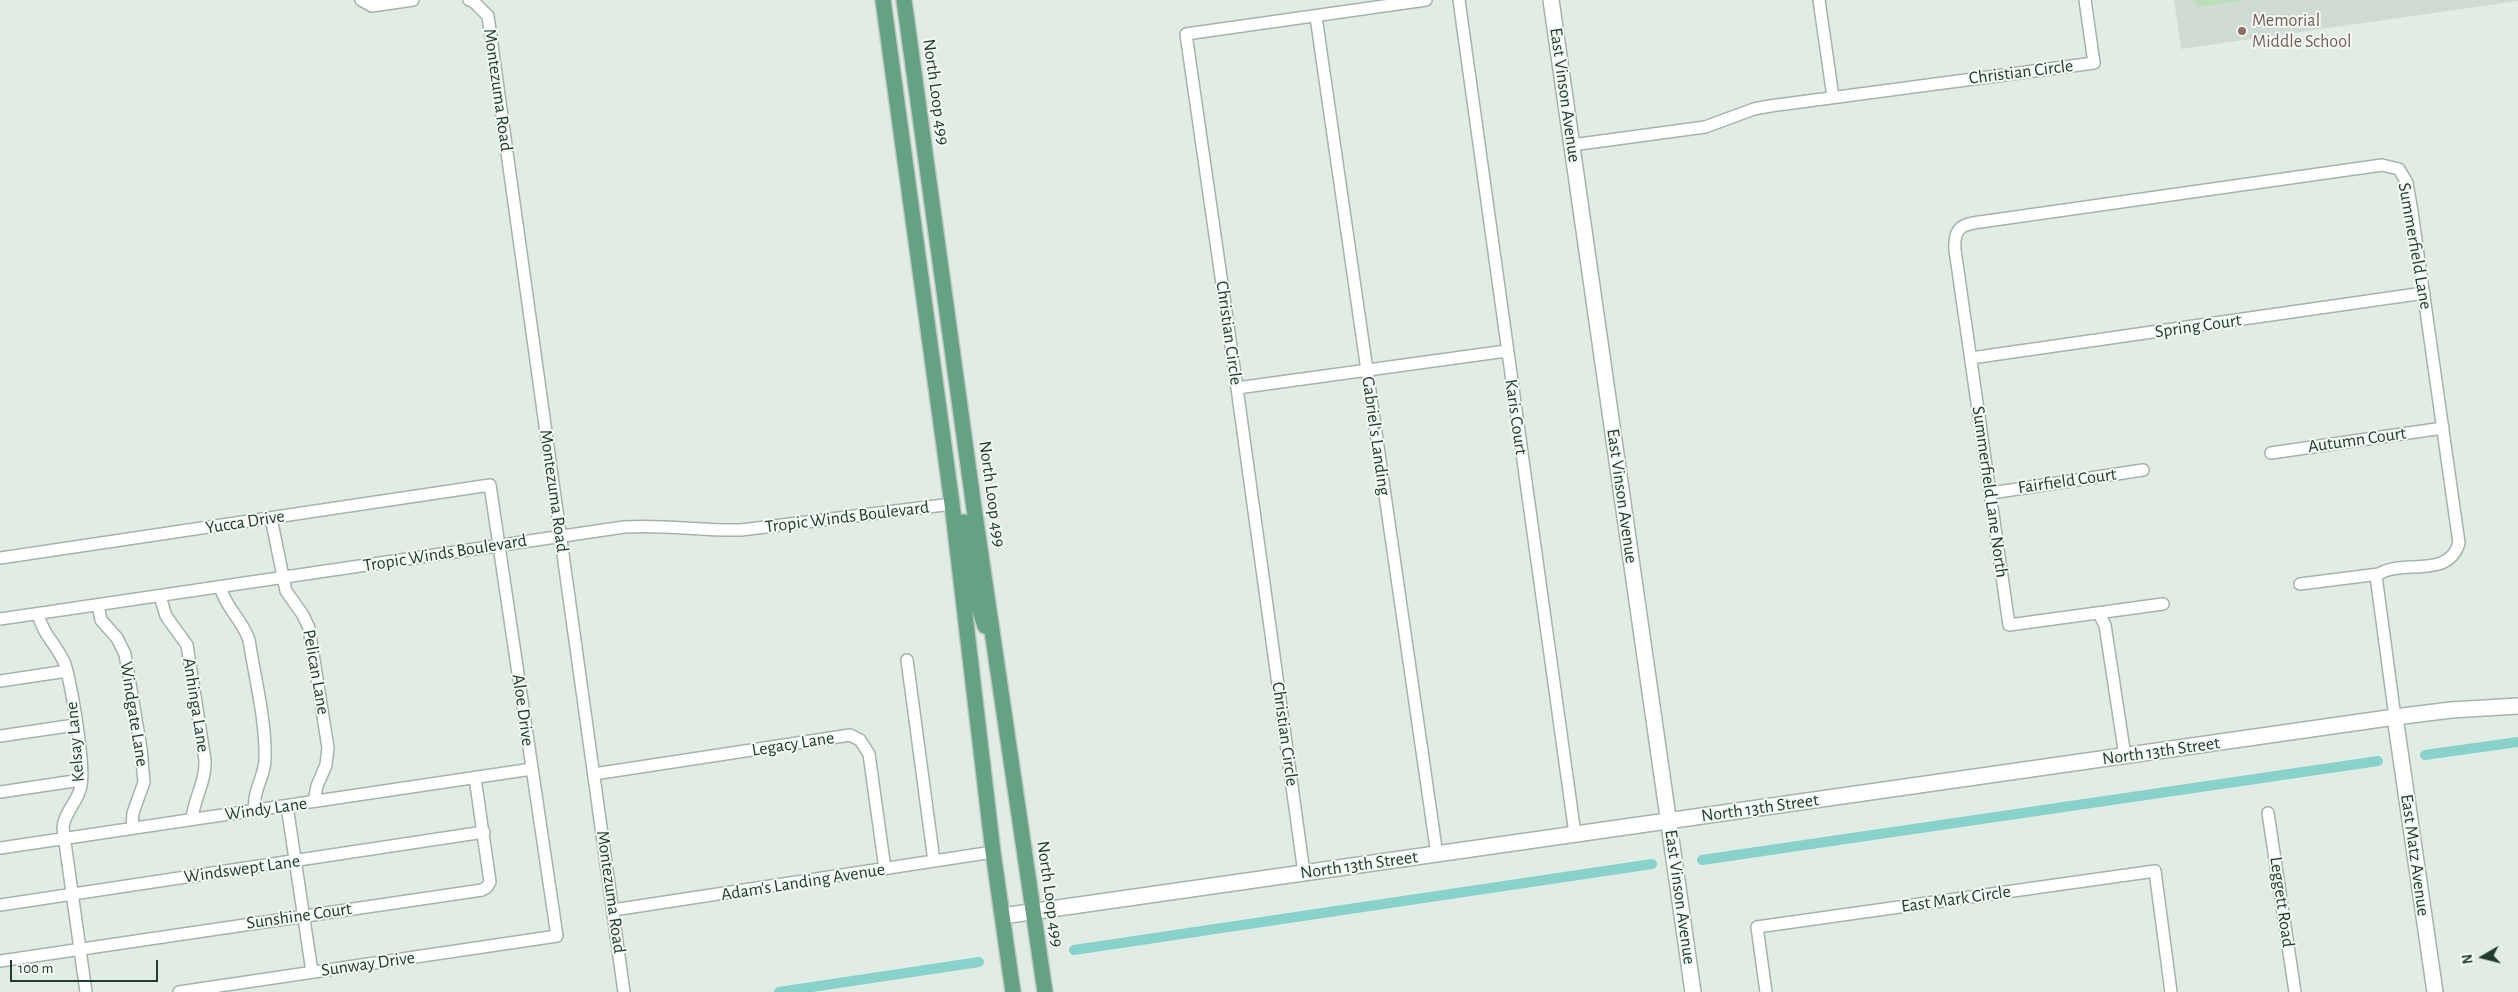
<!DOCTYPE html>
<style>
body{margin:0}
#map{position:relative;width:2518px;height:992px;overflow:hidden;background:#e1ece5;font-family:"Alegreya Sans",sans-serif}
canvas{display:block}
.north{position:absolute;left:2458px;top:932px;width:50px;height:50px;-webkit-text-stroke:4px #f2f9f4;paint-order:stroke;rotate:262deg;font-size:14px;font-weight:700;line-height:20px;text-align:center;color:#213d2f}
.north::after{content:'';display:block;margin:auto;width:18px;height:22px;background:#213d2f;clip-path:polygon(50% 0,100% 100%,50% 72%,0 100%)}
.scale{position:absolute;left:10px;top:960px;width:148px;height:22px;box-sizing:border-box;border:2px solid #213d2f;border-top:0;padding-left:6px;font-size:15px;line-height:18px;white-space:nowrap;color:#213d2f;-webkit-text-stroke:4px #f2f9f4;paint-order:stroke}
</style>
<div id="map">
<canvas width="2518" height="992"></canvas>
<div class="north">N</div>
<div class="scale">100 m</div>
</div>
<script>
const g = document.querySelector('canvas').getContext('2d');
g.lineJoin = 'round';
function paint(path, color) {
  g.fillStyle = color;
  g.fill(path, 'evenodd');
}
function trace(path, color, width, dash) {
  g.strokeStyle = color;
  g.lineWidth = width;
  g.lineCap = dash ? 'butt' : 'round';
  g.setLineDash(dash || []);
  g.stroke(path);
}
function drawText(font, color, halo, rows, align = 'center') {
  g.font = font + ' "Alegreya Sans",sans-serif';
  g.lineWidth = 4;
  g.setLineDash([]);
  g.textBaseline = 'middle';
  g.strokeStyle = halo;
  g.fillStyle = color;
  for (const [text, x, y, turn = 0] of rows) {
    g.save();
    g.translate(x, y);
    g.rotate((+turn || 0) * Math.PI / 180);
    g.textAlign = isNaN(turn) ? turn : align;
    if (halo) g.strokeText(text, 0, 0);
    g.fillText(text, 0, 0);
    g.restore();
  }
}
paint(new Path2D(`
 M2174,0H2518V1L2181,49Z`), '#d0dcd3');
paint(new Path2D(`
 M2195,0H2247L2196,7Z`), '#badeba');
trace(new Path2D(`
 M2425,755L2518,742
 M1702,860L2378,761
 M1074,950L1652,864
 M779,992L979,962`), '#89d2cb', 10);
const minor = new Path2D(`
 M361,0L372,6L413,0
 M469,0L473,1L488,16L624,992
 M1459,0L1575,834
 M1819,0L1833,97
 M1316,17L1437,855
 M1572,145L1705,127L1754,109L1770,106L2094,63L2085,0
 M1971,358L2424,293
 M1237,388L1506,351
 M2271,453L2443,428
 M1991,493L2143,470
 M271,518L286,591L303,615L309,628L328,748L326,765L317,786L314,801
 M0,558L490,485L557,936L179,992
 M2300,584L2379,574
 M220,587C227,610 242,619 249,640C255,679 266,720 265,759C265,777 252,791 255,810
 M160,596L166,616L187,645L205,760C206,782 194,798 192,819
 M2163,604L2009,625L1955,250C1953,224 1965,224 1987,221L2382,165L2399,169L2407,183L2412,212L2459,543C2448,581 2399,557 2376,576L2395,717
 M98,605L101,620L117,638L125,654L141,749L144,782L133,813L132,828
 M38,614C43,635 57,645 65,664C72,689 85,763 81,786C78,802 64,812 63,828L86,992
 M2099,614L2105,625L2125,756
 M0,619L624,527C663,524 701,531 741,530L952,504
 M907,660L934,861
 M0,681L67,671
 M0,736L75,725
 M594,774L850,735L860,740L869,754L885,869
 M0,792L81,780
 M287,806L312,972
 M2268,813L2295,992
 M0,848L532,769
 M1304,873L1237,388L1186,34L1426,0
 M0,905L484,832
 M613,910L993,852
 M0,961L482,890L487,887L490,882L475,778
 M1766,992L1757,927L2155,871L2171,992`);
const tertiary = new Path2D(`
 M1551,0L1693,992
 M2395,717L2435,992
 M1002,916L2395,717L2451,710L2518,706`);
const primary = new Path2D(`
 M883,0L952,504L993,852L1013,992
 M904,0L973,501L1045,992
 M964,522L979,608L985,626`);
trace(minor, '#a4b4ab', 14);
trace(tertiary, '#a4b4ab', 18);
trace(primary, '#c1c9c5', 18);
trace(minor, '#fff', 11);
trace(tertiary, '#fff', 15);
trace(primary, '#65a283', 15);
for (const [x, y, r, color] of [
 [2242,31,5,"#8d6e63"]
]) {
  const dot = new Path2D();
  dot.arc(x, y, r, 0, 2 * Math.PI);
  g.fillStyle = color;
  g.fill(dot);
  trace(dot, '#f2f9f4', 2);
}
drawText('18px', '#785e54', '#f2f9f4', [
 ["Memorial",2252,21],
 ["Middle School",2252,42]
], 'left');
drawText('18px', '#213d2f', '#f2f9f4', [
 ["Christian Circle",2021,72,-7],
 ["Montezuma Road",498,90,82],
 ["North Loop 499",936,92,82],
 ["East Vinson Avenue",1565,95,82],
 ["Summerfield Lane",2415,246,80],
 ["Spring Court",2198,326,-8],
 ["Christian Circle",1229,333,82],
 ["Karis Court",1516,417,82],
 ["Gabriel's Landing",1376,436,82],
 ["Autumn Court",2357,440,-8],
 ["Fairfield Court",2067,481,-8],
 ["Montezuma Road",554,491,82],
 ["Summerfield Lane North",1990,492,82],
 ["North Loop 499",992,494,82],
 ["East Vinson Avenue",1622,496,82],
 ["Tropic Winds Boulevard",847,517,-7],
 ["Yucca Drive",245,522,-9],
 ["Tropic Winds Boulevard",445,553,-9],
 ["Pelican Lane",316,672,80],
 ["Anhinga Lane",196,705,81],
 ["Aloe Drive",523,710,82],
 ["Windgate Lane",134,714,81],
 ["Christian Circle",1285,734,82],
 ["Kelsay Lane",75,742,-95],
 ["Legacy Lane",793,744,-9],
 ["North 13th Street",2161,751,-8],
 ["North 13th Street",1760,808,-8],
 ["Windy Lane",266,809,-8],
 ["East Matz Avenue",2415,855,82],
 ["North 13th Street",1359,865,-8],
 ["Windswept Lane",242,869,-8],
 ["Adam's Landing Avenue",803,882,-9],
 ["Montezuma Road",611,892,82],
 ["North Loop 499",1050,894,82],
 ["East Vinson Avenue",1680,897,82],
 ["East Mark Circle",1956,899,-8],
 ["Leggett Road",2282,902,82],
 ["Sunshine Court",299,916,-8],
 ["Sunway Drive",368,964,-8]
]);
</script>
